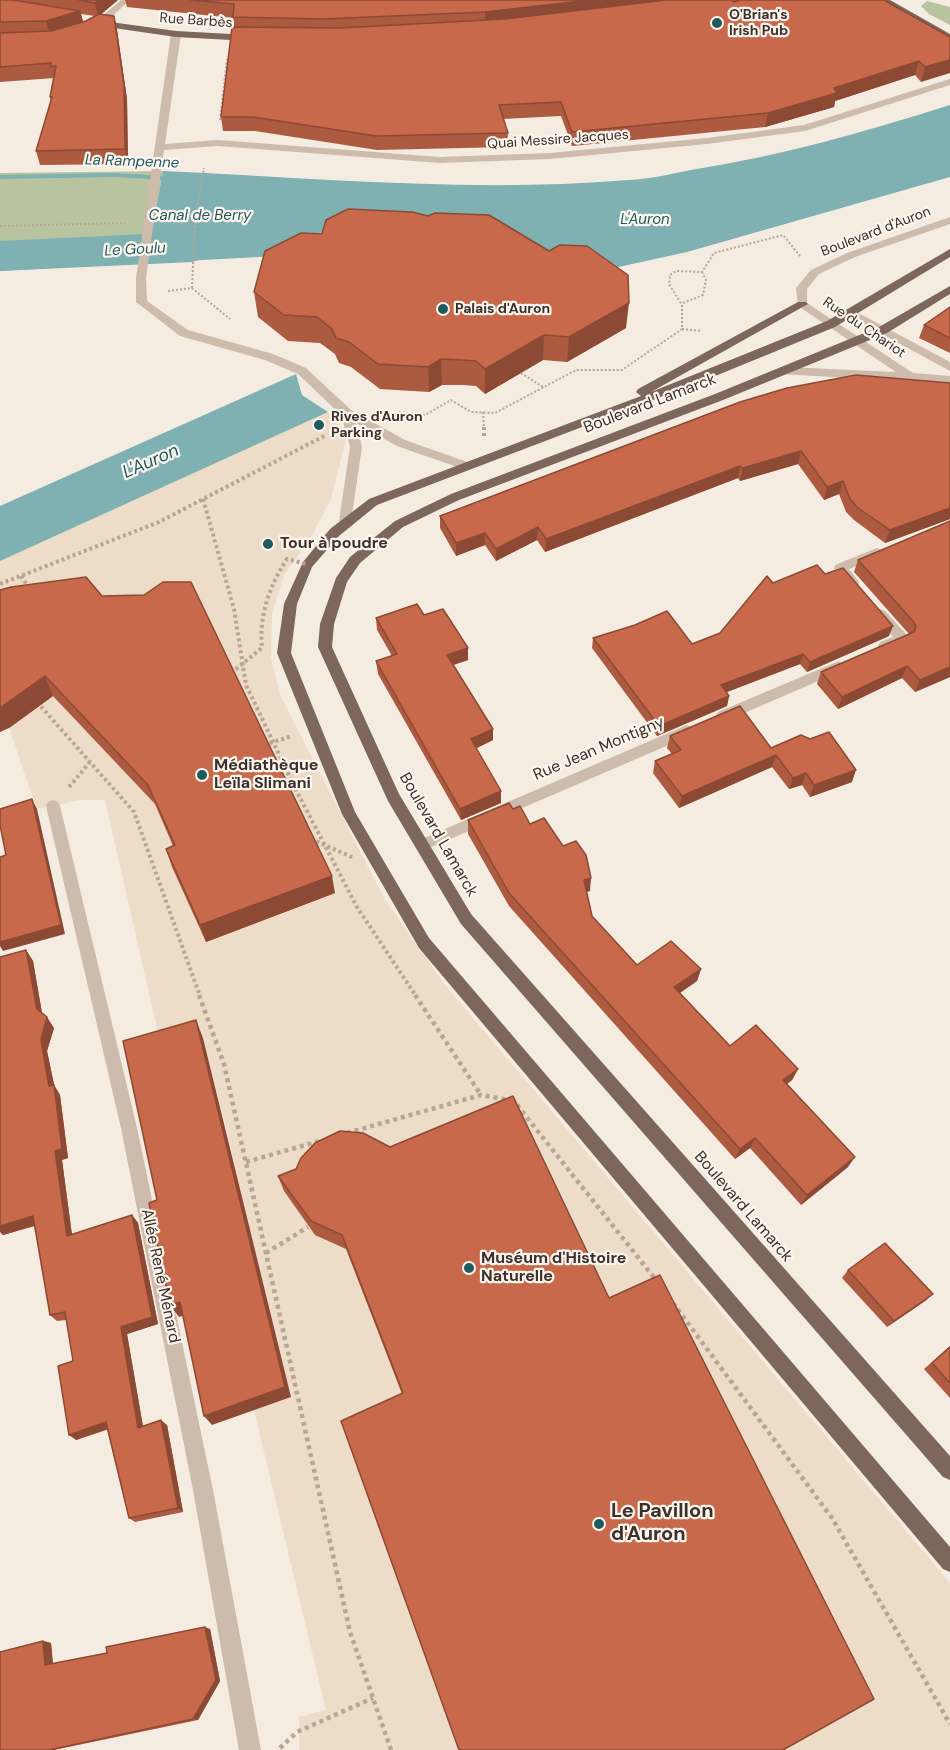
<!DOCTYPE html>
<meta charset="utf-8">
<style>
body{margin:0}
canvas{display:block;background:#f4ebe1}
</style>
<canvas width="950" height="1750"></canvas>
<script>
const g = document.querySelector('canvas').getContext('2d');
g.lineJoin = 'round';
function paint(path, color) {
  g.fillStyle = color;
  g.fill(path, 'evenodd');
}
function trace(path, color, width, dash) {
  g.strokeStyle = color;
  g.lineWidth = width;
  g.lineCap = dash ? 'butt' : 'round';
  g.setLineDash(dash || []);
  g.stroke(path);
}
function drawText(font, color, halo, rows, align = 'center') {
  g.font = font + ' "DM Sans",sans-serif';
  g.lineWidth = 4.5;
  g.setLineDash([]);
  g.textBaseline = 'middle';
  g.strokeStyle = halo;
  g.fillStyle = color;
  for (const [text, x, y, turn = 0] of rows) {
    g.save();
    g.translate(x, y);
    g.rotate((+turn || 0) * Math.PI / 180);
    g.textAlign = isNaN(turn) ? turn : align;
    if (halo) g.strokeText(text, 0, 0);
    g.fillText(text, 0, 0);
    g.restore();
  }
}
paint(new Path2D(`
 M927,1L950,7V25L929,14L921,6Z
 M163,171L146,263L0,271V173Z`), '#b8c4a0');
paint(new Path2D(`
 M328,412L336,418L347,435L331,499L311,537L284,575L272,614L271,659L281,697L385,900L445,985L950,1583V1750H299V1717L326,1710L254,1410L291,1397L237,1183L232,1152L203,1038L162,1050L105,800H79L37,809L9,728L0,732V561Z`), '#ecdcc8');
paint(new Path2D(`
 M950,105V177L687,252L614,268L357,225L312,235L278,256L146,263L163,171C318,178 474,193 629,180C650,179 671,174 691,170C780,156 865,132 950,105Z
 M296,374L302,395L328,412L0,561V506Z`), '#7fb0b2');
paint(new Path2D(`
 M114,173L167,176L171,178L167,180L114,177L0,179V175Z`), '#7fb0b2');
paint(new Path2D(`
 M231,216L248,221L255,231L248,241L235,249L192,262L0,271V241L188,232Z`), '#7fb0b2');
trace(new Path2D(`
 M220,120L227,59
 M175,221H195
 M0,226L125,223
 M192,288L195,221L204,168
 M168,291L192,288L230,319
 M683,303L703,295L706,280L702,272
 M682,329L702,331
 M521,373L543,387
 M399,412L425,415L451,400L471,412L495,413L576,370H622L682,329V305L669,284L670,275L676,271L702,272L714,253L783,235L800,256
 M483,412L484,428`), '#b9a596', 2, [2, 2]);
trace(new Path2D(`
 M484,427V436
 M203,499L234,609L246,685L296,790L357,907L416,996
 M21,576L29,588
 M0,584L159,522L326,435
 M37,702L134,812L200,996
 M69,787L90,762`), '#b9a596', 4, [3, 3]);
trace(new Path2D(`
 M199,995L224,1064L350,1632L391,1750
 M415,995L481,1095
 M517,1105L656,1280
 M347,1133L481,1095L508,1100
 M246,1162L323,1140
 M266,1253L308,1227
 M673,1303L832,1518L950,1724
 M280,1748L297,1732L373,1698`), '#b9a596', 4.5, [4, 4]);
paint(new Path2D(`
 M121,0H130L99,28H93V24Z
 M176,31L181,34L165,144L218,140L440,157L550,153L707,138L804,125L950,79V85L805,131L707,144L550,159L440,163L218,146L164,150L146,278L147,301L188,330L273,354L306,368L351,410L405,440L470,463L472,466L466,470L397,446L356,423L362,447L351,521L345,525L339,521L350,447L341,415L298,374L265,360L180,336L136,302V278L171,34Z
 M950,217V224L855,257L819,274L807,289V303L913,373L950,376V384L781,374L779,371L785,367L896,372L798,306L796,288L811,270L847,253Z
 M851,309L950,362V371L847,315L845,313Z
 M877,548L882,550V556L849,569L859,582L858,585H848L834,568L835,565Z
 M880,609L885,611L907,635L909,639C904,646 888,652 880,650L878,646L880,642L893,637L873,614Z
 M839,661L846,666L844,670L728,720L723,721L716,716L718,712Z
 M687,725L692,727L694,731L692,735L427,849H417L415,845L417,841Z
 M53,800L58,802L60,806L137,1128L213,1490L261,1750H239L193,1490L121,1128L46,806L48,802Z`), '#cdbbac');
paint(new Path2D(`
 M880,0H890L950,34V41Z
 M96,20L176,31L249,35L254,38L249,41L176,37L93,25V21Z
 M950,249V257L835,327L703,381L377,505L339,536L312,567L297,604L291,653L355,812L429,938L950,1547V1572L943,1569L419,948L342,814L277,653L284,604L303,562L330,529L369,499L641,396L636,392L638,389L798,302H806L808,304L651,392L827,321Z
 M950,286V294L887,333L723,400L459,500L403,527L360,563L347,582L334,624L332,647L399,794L471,914L950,1456V1480L943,1477L461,924L388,801L318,647L320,624L336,578L350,557L395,521L451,494L715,394L879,327Z`), '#7d675c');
trace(new Path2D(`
 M231,673L262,648C259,615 269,587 287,559L306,564
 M264,745L292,736
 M311,839L354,858`), '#b9a596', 4, [3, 3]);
paint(new Path2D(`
 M0,0H118L101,14L114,16L117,30L127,99L128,164L40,165L36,151L51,101L50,97L54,78L0,82ZM81,14L95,16L83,22Z
 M125,0H739L950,37L921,82L915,75L835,101L834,107L765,127L572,146L561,116L503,119L508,133L507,147L377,150L255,131H223L221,117L234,27L233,18L127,7Z
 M254,292L626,328L567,362L543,360L485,394L476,386L463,385H442L429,392L380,389L351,367L339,363L335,354L320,343L288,341L258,317Z
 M950,307V353L919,338L924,325Z
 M950,383V519L885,543L854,520L846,512L839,494L824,500L798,464L740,481L738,478L545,552L537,540L496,561L485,545L456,556L440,528V516Z
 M950,521V677L915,692L902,678L838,709L817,684L821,672L909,634L854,572L858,560Z
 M825,574L889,636L807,672L800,664L727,692L729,696L727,706L657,736L592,648L593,638L692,644L720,633L773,583Z
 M0,590L335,893L206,942L172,867L166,849L173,846L155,804L53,696L9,728Z
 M424,615L468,648V660L453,665L493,740L476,748L501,791V803L461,820L378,674L376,661L392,656L377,630L376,618Z
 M670,736L771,748L852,782L810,797L802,785L789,789L772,767L679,808L653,773L655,761L672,754L667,748Z
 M513,809L530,824L590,891L586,892L592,916L637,965L701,969L697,981L680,993L730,1046L798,1069L792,1080L787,1084L848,1167L801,1205L750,1148L735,1159L509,906L468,834V820Z
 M26,950L33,961L42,1013L54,1028L47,1051L54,1085L60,1095L68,1158L62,1160L72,1234L132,1215L138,1223L158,1324L127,1334L143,1426L167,1425L183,1512L135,1522L129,1518L107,1429L76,1440L73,1361L66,1320L57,1321L50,1315L35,1226L3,1235Z
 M278,1176L609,1298L402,1394L346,1249L315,1235L284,1191Z
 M848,1270L933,1294L925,1301L887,1327L842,1278Z
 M950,1346V1398L924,1369Z
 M210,1629L220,1681L198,1720L54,1750H0L43,1641L51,1643L53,1664L107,1653Z`), '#ac5a40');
paint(new Path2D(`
 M98,0H118L98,17L95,3Z
 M590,0H683L485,26V12Z
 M80,11L84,25L50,35L46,21Z
 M114,16L117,30L127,99L128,164L125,149Z
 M950,60V73L921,82L925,67Z
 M919,61L915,75L835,101L834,107L765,127L768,113L834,88Z
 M629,303L626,328L567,362L569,337Z
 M544,335L543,360L485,394V369Z
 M441,359L442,385L429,392L428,367Z
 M801,451L798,464L740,481L743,468Z
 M740,466L738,478L545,552L546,539Z
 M843,481L839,494L824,500L827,487Z
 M950,508V519L885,543L890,530Z
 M538,527L537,540L496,561V549Z
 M485,533V545L456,556V543Z
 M893,626L889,636L807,672L810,662Z
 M468,648V660L447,667V655Z
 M803,654L800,664L719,695L721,685Z
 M907,666L902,678L838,709L842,697Z
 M950,667V677L915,692L920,680Z
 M45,676L53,696L9,728L0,732V708Z
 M729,696L727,706L657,736L659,726Z
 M493,729V740L471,751V739Z
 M776,755L772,767L679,808L682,796Z
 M856,770L852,782L810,797L814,785Z
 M806,773L802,785L789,789L793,778Z
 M501,791V803L461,820L460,809Z
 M32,799L37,809L65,934L3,951L0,946V942Z
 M332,876L335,893L206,942L200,925Z
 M591,878L590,891L582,893L584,880Z
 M26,950L33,961L43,1019L37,1009Z
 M701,969L697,981L671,999L674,987Z
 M47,1017L54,1028L47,1051L55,1089L54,1085L60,1095L68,1158L62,1160L73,1244L67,1236L55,1151L49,1086L41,1040Z
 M196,1020L203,1038L291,1397L212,1425L204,1416Z
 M798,1069L792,1080L778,1091L783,1080Z
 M755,1138L750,1148L735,1159L740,1149Z
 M855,1157L848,1167L801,1205L807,1195Z
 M132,1215L138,1223L158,1324L127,1334L144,1433L138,1428L121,1327Z
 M33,1216L40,1224L3,1235L0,1232V1226Z
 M933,1294L925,1301L887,1327L894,1321Z
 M180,1302L188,1314L179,1317L170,1305Z
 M161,1420L167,1425L183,1512L178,1508Z
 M106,1422L112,1428L76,1440L69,1435Z
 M205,1627L210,1629L220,1681L198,1720L193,1719Z
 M43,1641L51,1643L53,1666L45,1665Z`), '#8c4a34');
const building = new Path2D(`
 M0,0H13L80,11L46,21L0,22Z
 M79,0H98L95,3Z
 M191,0H590L485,12L323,19L233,17L234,4Z
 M666,0H734L733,2L741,0H884L950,37V60L925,67L919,61L834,88L837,93L768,113L572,132L561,102L499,105L508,133L376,136L253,117H221L232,27L341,28L505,19Z
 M99,14L114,16L124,85L125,149L36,151L52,97H50L56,66L51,67V63L0,67V33L51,31L86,21Z
 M348,209L412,212L428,216L435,213L489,215L549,251L560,245L587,246L628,275L629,303L569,337L544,335L485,369L476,361L462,360L441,359L428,367L378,364L349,342L336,338L332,329L317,317L284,315L254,292L265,251L301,233L322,234L326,220Z
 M950,307V338L924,325Z
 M856,375L950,383V508L890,530L858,508L850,499L843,481L827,487L801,451L743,468L740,466L546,539L538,527L496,549L485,533L456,543L440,516L740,402L787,388Z
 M950,521V667L920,680L907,666L842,697L821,672L914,632L916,626L913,621L858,560Z
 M817,565L825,574L843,568L893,626L810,662L803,654L721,685L729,696L659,726L593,638L635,625L667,611L692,644L720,633L767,576L773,583Z
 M86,577L102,596L144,595L163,582H191L332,876L200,925L166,849L175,845L148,785L45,676L0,708V590L11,587Z
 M417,604L424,615L443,609L468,648L447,655L493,729L471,739L501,791L460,809L376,661L397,654L376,618Z
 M740,706L771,748L801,735L810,739L829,732L856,770L814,785L806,773L793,778L776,755L682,796L655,761L681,750L670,736Z
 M32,799L61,925L0,942V857L6,855L0,825V809Z
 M509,803L513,809L520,806L530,824L544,818L563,846L576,841L586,855L591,878L584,880L592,916L637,965L671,941L701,969L674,987L730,1046L756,1025L798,1069L783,1080L855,1157L807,1195L755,1138L740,1149L509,893L468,820Z
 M26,950L37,1009L47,1017L41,1040L49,1086L54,1085L62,1149L55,1151L67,1236L132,1215L152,1317L121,1327L138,1428L161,1420L178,1508L129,1518L106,1422L69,1435L58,1366L73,1361L65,1312L50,1315L33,1216L0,1226V957Z
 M196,1020L285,1387L204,1416L180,1302L170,1305L149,1203L157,1200L123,1041Z
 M513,1096L609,1298L660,1275L874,1699L783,1750H459L341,1421L403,1393L342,1235L311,1221L278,1176L296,1169L301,1158L315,1143L340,1131L363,1133L390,1147Z
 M885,1243L933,1294L894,1321L848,1270Z
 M950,1347V1383L932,1363Z
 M205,1627L216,1680L193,1719L49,1750H0V1652L43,1641L45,1665L107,1653L106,1647Z`);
paint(building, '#c8694b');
trace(building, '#8c4a34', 1.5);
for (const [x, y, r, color] of [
 [717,23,6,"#1f5a5e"],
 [443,309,6,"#1f5a5e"],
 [319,425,6,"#1f5a5e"],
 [268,544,6,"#1f5a5e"],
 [202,775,6,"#1f5a5e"],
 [469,1268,6,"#1f5a5e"],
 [599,1524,6,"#1f5a5e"]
]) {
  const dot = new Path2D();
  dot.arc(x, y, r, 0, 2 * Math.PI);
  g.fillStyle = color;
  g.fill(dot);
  trace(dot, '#fbf5ee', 2);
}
drawText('bold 14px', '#3b302b', '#fbf5ee', [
 ["O'Brian's",729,15],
 ["Irish Pub",729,31],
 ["Palais d'Auron",455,309],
 ["Rives d'Auron",331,417],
 ["Parking",331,433]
], 'left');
drawText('14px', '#3b302b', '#fbf5ee', [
 ["Rue Barbès",196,21,4],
 ["Quai Messire Jacques",558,140,-4],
 ["Boulevard d'Auron",876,232,-21],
 ["Rue du Chariot",864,328,34]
]);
drawText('italic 15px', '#1f5a5e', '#fbf5ee', [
 ["La Rampenne",132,162,2],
 ["Canal de Berry",200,216],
 ["L'Auron",645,220],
 ["Le Goulu",135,250,-3]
]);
drawText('16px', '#3b302b', '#fbf5ee', [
 ["Boulevard Lamarck",650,404,-21],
 ["Rue Jean Montigny",599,749,-23],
 ["Boulevard Lamarck",438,835,60],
 ["Boulevard Lamarck",743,1207,49],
 ["Allée René Ménard",160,1276,78]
]);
drawText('bold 16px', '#3b302b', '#fbf5ee', [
 ["Tour à poudre",280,544],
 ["Médiathèque",214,766],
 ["Leïla Slimani",214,784],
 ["Muséum d'Histoire",481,1259],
 ["Naturelle",481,1277]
], 'left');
drawText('italic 18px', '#1f5a5e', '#fbf5ee', [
 ["L'Auron",151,462,-24]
]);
drawText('bold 20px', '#3b302b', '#fbf5ee', [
 ["Le Pavillon",611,1512],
 ["d'Auron",611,1535]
], 'left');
</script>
